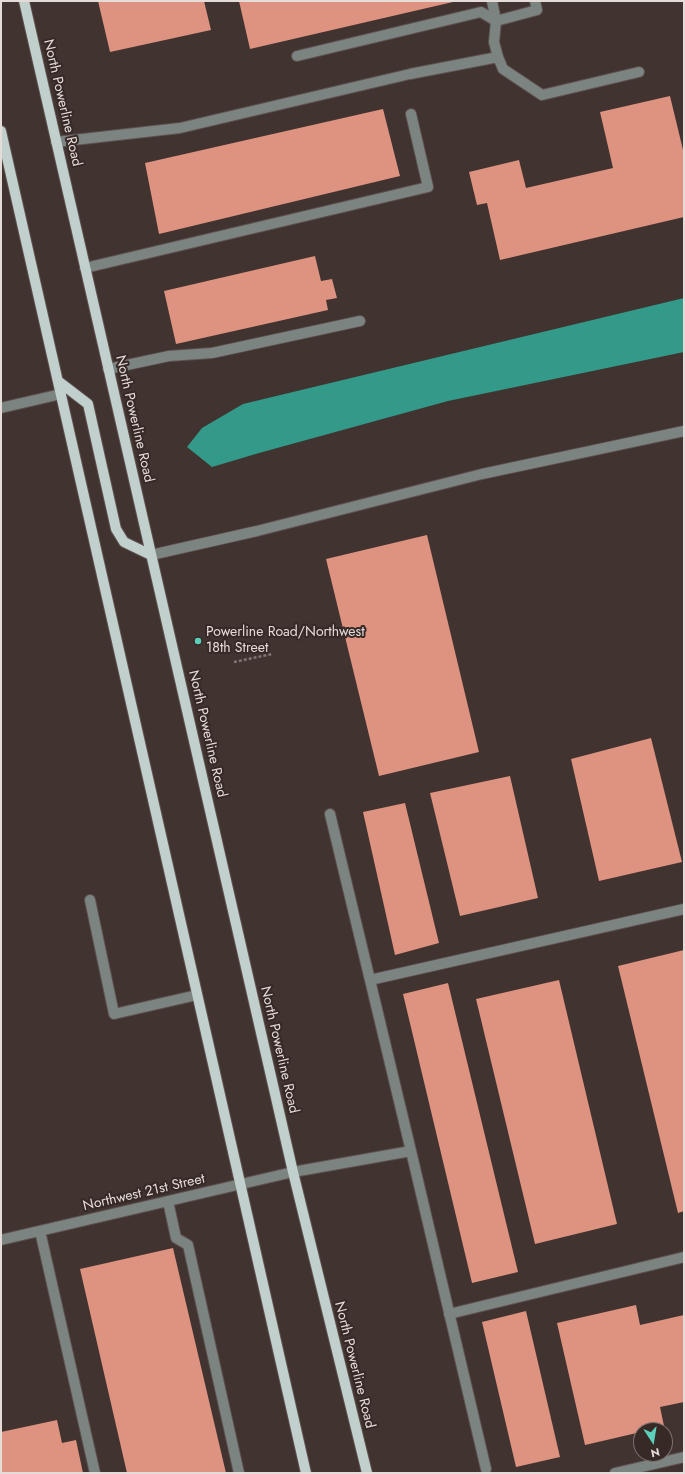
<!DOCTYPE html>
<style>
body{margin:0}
#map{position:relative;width:685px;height:1474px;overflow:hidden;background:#403330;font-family:Jost,sans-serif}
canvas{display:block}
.frame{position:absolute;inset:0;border:2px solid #e5dcda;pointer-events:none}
.north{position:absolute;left:633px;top:1422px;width:40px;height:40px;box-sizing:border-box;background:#362926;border:1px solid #7c716e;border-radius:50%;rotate:168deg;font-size:11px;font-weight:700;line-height:16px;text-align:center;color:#e5dcda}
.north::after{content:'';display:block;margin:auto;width:14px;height:18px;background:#5cceba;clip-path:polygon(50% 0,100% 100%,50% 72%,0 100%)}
</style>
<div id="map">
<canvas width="685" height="1474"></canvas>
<div class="frame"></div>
<div class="north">N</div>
</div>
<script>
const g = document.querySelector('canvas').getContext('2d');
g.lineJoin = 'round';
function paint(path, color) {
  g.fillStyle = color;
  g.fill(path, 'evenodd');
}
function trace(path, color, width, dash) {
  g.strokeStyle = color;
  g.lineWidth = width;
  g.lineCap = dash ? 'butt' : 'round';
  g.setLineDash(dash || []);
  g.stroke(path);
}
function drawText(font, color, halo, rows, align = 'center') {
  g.font = font + ' Jost,sans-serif';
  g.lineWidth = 4;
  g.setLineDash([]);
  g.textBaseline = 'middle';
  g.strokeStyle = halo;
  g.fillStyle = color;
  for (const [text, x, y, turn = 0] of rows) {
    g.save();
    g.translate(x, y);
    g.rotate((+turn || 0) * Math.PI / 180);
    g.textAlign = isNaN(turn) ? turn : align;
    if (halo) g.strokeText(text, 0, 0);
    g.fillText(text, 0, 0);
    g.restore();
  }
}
paint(new Path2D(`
 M684,298V352L448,401L259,453L212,467L187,447L202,428L243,404Z`), '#339a89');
paint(new Path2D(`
 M98,1H204L211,30L110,52Z
 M239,1H453V2L250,49Z
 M670,96L684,154V217L500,260L487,203L477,205L469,172L519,160L526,188L613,168L600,112Z
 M383,109L400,176L159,234L145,163Z
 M315,256L321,281L332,279L337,298L326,300L328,310L176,344L164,291Z
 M427,535L479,752L379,776L326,559Z
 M651,738L682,862L599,881L571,759Z
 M510,776L538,898L460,916L430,793Z
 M405,803L439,943L395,955L363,812Z
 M684,950V1211L678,1213L618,966Z
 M559,980L617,1224L535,1244L476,999Z
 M448,983L518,1272L472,1283L403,994Z
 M173,1248L226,1473H127L80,1269Z
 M636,1305L640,1325L684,1315V1402L660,1407L664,1426L649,1430H641V1432L585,1445L557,1323Z
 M526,1311L560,1457L516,1467L482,1322Z
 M57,1420L62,1443L76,1440L83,1473H1V1432Z`), '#de9280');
const minor = new Path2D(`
 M492,1L496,21L494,42L498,57
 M297,56L481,12L496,21L537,10L535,1
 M56,142L180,128L410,74L498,57L503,69L542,95L639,72
 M85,268L428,187L411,114
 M108,369L169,356L212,353L360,321
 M1,408L61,394
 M151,555L257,531L482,474L684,431
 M330,814L370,980
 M90,900L114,1014L197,995
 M411,1151L370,980L684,909
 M168,1201L176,1238L188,1245L239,1473
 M40,1231L95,1473
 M1,1240L293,1172L411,1151L486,1469
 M449,1314L684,1257
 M615,1473L684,1457`);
const major = new Path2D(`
 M24,1L293,1172L367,1473
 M1,131L306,1473
 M58,381L88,404L116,529L124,542L151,555`);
trace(minor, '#5e514f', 12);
trace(major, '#5e514f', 12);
trace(new Path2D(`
 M234,662L272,654`), '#807572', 2.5, [3, 2]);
trace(minor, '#7c8482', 10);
trace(major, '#c1d0cd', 10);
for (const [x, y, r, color] of [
 [198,641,4,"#5cceba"]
]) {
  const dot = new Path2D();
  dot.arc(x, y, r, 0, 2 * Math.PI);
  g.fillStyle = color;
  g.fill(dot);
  trace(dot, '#362926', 1.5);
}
drawText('14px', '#e5dcda', '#362926', [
 ["North Powerline Road",62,103,77],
 ["North Powerline Road",134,419,77],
 ["North Powerline Road",207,734,77],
 ["North Powerline Road",279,1050,77],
 ["Northwest 21st Street",144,1193,-13],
 ["North Powerline Road",354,1365,76]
]);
drawText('14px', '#e5dcda', '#362926', [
 ["Powerline Road/Northwest",206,633],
 ["18th Street",206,649]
], 'left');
</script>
